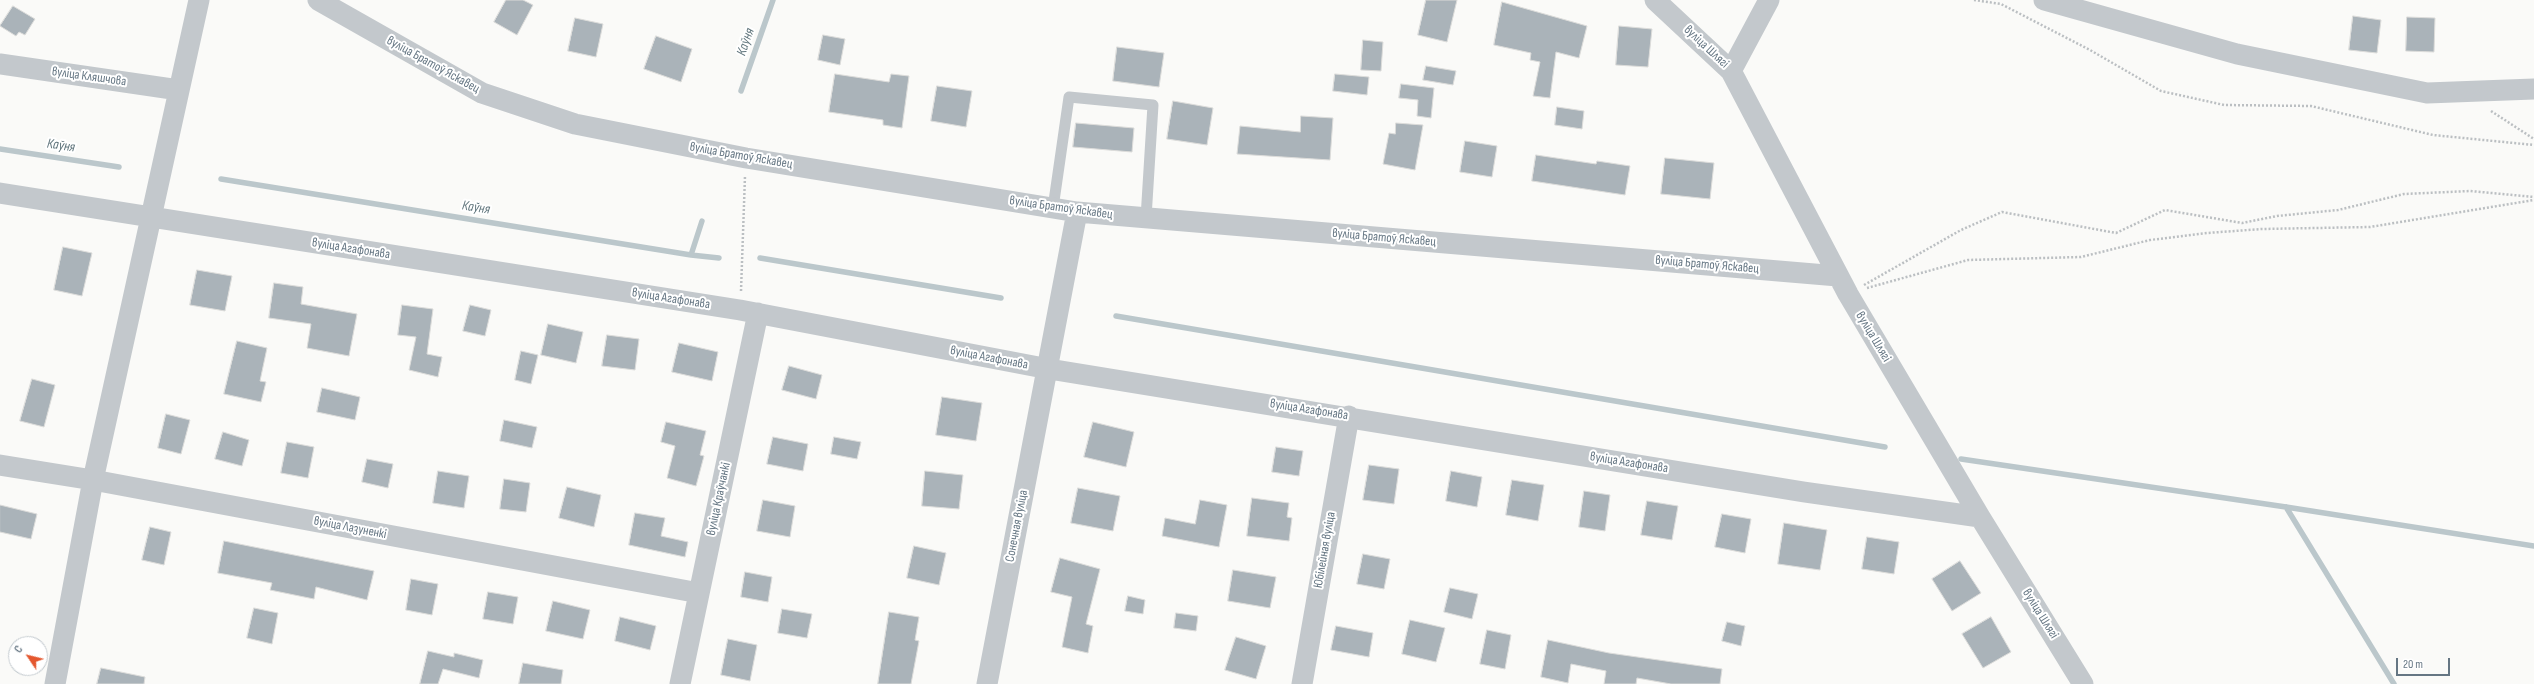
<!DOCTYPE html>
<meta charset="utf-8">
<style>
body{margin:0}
#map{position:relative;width:2534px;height:684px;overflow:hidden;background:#fafaf8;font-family:"Sofia Sans Condensed",sans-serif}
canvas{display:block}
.north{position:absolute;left:8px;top:636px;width:40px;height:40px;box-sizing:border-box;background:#fff;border:1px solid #c1c8cd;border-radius:50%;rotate:305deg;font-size:11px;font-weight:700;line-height:16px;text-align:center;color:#657683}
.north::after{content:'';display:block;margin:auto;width:14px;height:18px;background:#e4572e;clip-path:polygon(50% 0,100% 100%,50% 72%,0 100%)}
.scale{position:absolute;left:2396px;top:658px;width:54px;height:18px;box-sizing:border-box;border:2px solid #657683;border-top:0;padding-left:5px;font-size:12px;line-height:14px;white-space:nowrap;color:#657683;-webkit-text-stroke:3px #fff;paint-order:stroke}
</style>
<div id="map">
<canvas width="2534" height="684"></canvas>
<div class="north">С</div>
<div class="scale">20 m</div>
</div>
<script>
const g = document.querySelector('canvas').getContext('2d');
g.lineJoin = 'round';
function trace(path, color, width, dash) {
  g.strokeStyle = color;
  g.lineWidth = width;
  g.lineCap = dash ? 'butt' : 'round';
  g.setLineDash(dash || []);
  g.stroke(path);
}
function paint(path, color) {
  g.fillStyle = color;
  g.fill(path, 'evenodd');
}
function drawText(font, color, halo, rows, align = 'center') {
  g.font = font + ' "Sofia Sans Condensed",sans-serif';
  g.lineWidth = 4;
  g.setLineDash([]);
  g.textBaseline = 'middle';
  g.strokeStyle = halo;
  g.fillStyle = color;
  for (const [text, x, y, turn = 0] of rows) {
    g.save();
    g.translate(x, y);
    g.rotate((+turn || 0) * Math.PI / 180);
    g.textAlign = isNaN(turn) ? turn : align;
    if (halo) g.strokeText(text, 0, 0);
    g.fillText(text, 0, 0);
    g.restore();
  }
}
trace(new Path2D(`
 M741,91L773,0
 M0,149L119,167
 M221,179L691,255L702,221
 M691,255L719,258
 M760,258L1001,298
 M1116,316L1885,447
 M1961,459L2286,507L2534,546
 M2286,507L2394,684`), '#bbc7cb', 5.5);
const building = new Path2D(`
 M506,0H523L533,5L517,35L494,22Z
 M1426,0H1457L1447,42L1418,35Z
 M1502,2L1587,26L1579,58L1556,52L1550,98L1533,96L1540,62L1530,60L1531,53L1494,45Z
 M13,6L35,19L25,35L19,32L16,36L0,26Z
 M2353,16L2381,20L2377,53L2349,50Z
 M2407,17L2435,18L2434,52L2406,51Z
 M575,18L603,24L596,57L568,51Z
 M1619,26L1652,29L1648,67L1616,65Z
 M823,35L845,39L840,65L818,60Z
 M656,36L692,49L681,82L644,69Z
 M1363,40L1383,42L1381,71L1361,70Z
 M1117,47L1164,53L1159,87L1113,81Z
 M1426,66L1456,71L1453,85L1423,80Z
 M835,74L889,82L891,74L909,76L902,128L883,125V120L829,112Z
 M1335,74L1369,77L1367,95L1333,91Z
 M1401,84L1434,88L1431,118L1417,116L1418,100L1399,98Z
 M937,86L972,91L966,127L931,121Z
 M1173,101L1213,108L1207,145L1167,139Z
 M1557,107L1584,111L1582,129L1555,125Z
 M1301,116L1333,118L1330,160L1237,154L1240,126L1300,132Z
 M1076,123L1134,128L1132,152L1073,147Z
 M1396,123L1423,125L1415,170L1383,164L1389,133L1395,134Z
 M1465,141L1497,146L1492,177L1460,172Z
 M1536,155L1596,164L1597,161L1630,166L1625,195L1532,181Z
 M1665,158L1714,163L1710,199L1661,194Z
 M63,247L92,253L82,296L54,290Z
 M197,270L232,276L225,311L190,305Z
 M274,283L303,287L301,304L357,314L349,356L307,348L311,324L269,318Z
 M402,305L433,309L427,354L442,357L438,377L409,370L416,337L398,335Z
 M470,305L491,310L485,336L463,331Z
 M548,324L583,332L576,363L541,355Z
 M607,335L639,339L635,370L602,366Z
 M237,341L267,348L260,381L266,382L261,402L224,394Z
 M679,343L718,352L712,381L672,372Z
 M521,351L538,355L531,384L515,380Z
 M789,366L822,375L816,399L782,390Z
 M32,379L55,385L44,427L20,421Z
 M322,388L360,397L355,420L317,412Z
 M942,397L982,403L976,441L936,435Z
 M166,414L190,420L181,454L158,448Z
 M504,420L537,427L532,448L500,441Z
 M666,422L706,431L700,455L704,456L696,486L667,478L675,446L661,442Z
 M1093,422L1134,432L1126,467L1084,457Z
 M223,432L249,440L242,466L215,459Z
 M773,437L808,444L803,471L767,464Z
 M834,437L861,442L857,459L831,454Z
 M287,442L314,447L308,478L281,473Z
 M1276,447L1303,451L1299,476L1272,472Z
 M367,459L393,464L388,488L362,482Z
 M1369,465L1399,469L1394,504L1363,500Z
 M438,471L469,476L464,508L433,503Z
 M925,471L963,475L959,509L922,506Z
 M1451,471L1482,477L1477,507L1446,501Z
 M504,479L530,483L526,512L500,509Z
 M1512,480L1544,485L1538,521L1506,515Z
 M567,487L601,495L594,527L559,518Z
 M1078,488L1120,496L1113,531L1071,523Z
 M1584,491L1610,495L1605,531L1579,527Z
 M1252,498L1289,503L1287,517L1292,518L1289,541L1247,536Z
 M763,500L795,506L790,537L757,531Z
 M1200,500L1227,505L1219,547L1162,536L1165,518L1195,524Z
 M1647,501L1678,506L1672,540L1641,535Z
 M0,505L37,514L31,539L0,532Z
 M635,513L665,518L661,536L688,542L685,557L629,545Z
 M1722,514L1751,519L1745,553L1715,547Z
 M1784,523L1827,530L1820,570L1778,564Z
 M150,527L171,532L164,565L142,560Z
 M1867,537L1899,542L1894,574L1862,569Z
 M224,541L374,571L367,600L316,587L314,599L270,590L272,583L218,573Z
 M914,546L946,553L939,585L907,578Z
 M1363,554L1390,559L1384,589L1357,584Z
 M1060,558L1100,569L1086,624L1093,626L1088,653L1062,647L1072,597L1051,592Z
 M1960,561L1981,593L1952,611L1932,579Z
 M1233,570L1276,577L1270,608L1228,601Z
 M745,572L772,577L768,602L741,597Z
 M411,579L438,584L432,615L406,610Z
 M1450,588L1478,594L1472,619L1444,612Z
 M488,592L518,597L513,624L483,619Z
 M1128,596L1145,600L1143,614L1125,611Z
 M553,601L590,610L583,639L546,631Z
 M254,608L278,613L272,644L247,638Z
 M782,609L812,614L807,638L778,633Z
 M889,612L919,617L915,640L919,641L911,684H878Z
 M1176,613L1198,616L1196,631L1174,628Z
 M620,617L656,626L650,650L615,641Z
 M1991,617L2011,652L1983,668L1962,634Z
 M1410,620L1445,628L1436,662L1402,654Z
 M1727,622L1745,626L1741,646L1722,641Z
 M1336,626L1373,633L1369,657L1331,650Z
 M1487,630L1511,635L1505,669L1480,664Z
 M1236,637L1266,646L1256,679L1225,670Z
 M728,639L757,645L750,681L721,675Z
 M1548,640L1609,653L1722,669L1720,684H1671L1637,678L1636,684H1604L1606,671L1571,664L1568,683L1541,677Z
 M428,651L454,657V653L483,660L479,678L443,669L438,684H420Z
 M523,663L563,670L561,684H519Z
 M101,668L145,677L144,684H97Z`);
paint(building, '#aab3b9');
trace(building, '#dcdcda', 1);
trace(new Path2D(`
 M1974,0L2001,4L2090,50L2161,91L2224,105L2311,106L2433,135L2534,145
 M2491,111L2534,139
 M1864,285L1961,230L2002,212L2116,233L2165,210L2242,223L2277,216L2338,210L2404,194L2470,191L2534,197
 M1867,288L1968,260L2081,257L2150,240L2207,233L2262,229L2370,227L2534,200
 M741,291L745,176`), '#bbbfc2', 2.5, [2, 2]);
trace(new Path2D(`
 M1053,208L1069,97L1153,105L1146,218`), '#c3c8cc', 11);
trace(new Path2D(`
 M318,0L482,93L575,124L746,158L1077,212L1838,276
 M1655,0L1731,71L1848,294L1980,517L2083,684
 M2044,0L2237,54L2427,93L2534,89
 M0,64L179,90
 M1731,71L1769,0
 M0,193L740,310L1049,369L1804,492L1980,517
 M0,465L93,480L699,593
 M55,684L93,480L199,0
 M680,684L758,313
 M987,684L1077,212
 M1302,684L1349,416`), '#c3c8cc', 21);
drawText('13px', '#657683', '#fff', [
 ["вуліца Шлягі",1706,47,43],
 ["вуліца Братоў Яскавец",433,65,29],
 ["вуліца Кляшчова",89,77,8],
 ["вуліца Братоў Яскавец",741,156,10],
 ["вуліца Братоў Яскавец",1061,208,8],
 ["вуліца Братоў Яскавец",1384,238,5],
 ["вуліца Агафонава",351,249,9],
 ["вуліца Братоў Яскавец",1707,265,5],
 ["вуліца Агафонава",671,299,9],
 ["вуліца Шлягі",1873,337,59],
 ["вуліца Агафонава",989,358,11],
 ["вуліца Агафонава",1309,410,9],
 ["вуліца Агафонава",1629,463,9],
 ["вуліца Краўчанкі",719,499,-78],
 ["Сонечная вуліца",1017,526,-79],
 ["вуліца Лазуненкі",350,528,11],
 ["Юбілейная вуліца",1325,550,-80],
 ["вуліца Шлягі",2040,614,58]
]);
drawText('italic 14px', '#60757c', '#fff', [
 ["Каўня",746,42,-71],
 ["Каўня",61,146,8],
 ["Каўня",476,208,9]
]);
</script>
